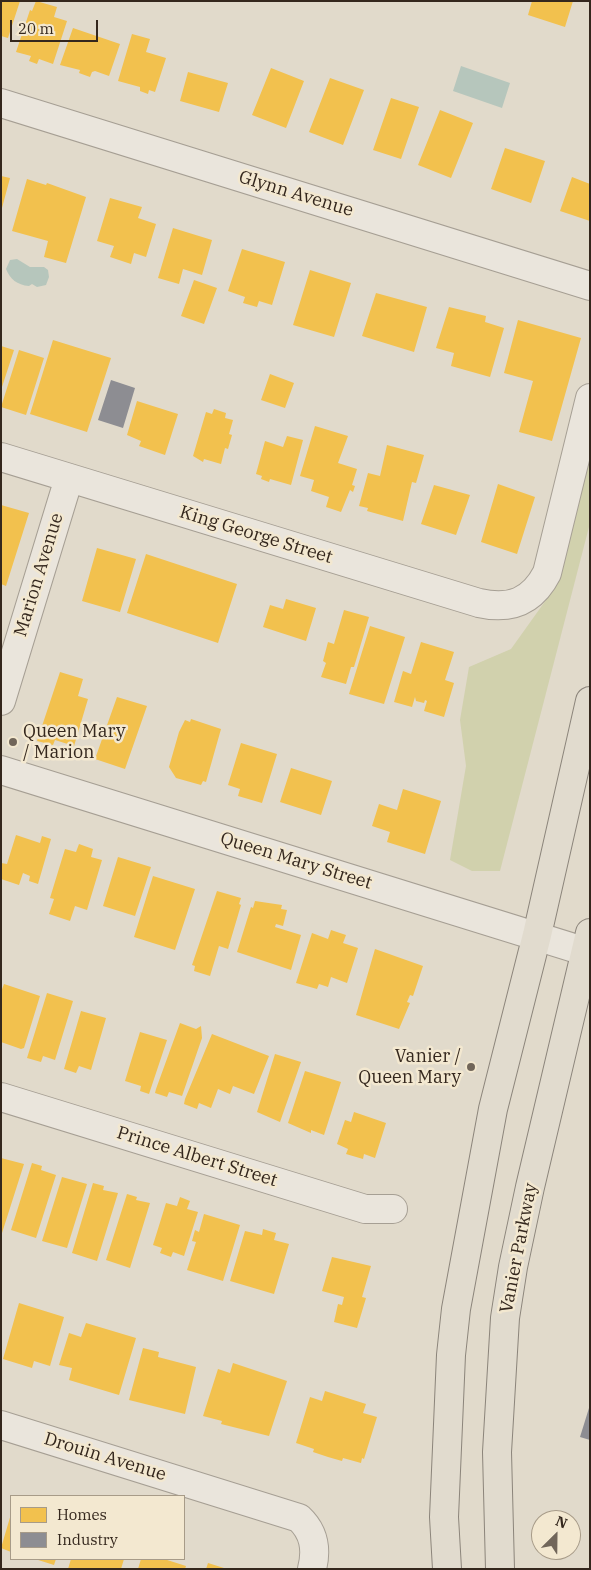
<!DOCTYPE html>
<style>
body{margin:0}
#map{position:relative;width:591px;height:1570px;overflow:hidden;background:#e1dacb;font-family:"IBM Plex Serif",serif}
canvas{display:block}
.frame{position:absolute;inset:0;border:2px solid #34271d;pointer-events:none}
.legend{position:absolute;left:10px;top:1495px;width:175px;height:65px;box-sizing:border-box;background:#f3e8d0;border:1px solid #a79b88;margin:0;padding:6px 9px;list-style:none;font-size:15px;color:#34271d}
.legend li{display:flex;align-items:center;gap:10px;height:25px}
.legend b{width:25px;border:1px solid #a79b88}
.north{position:absolute;left:531px;top:1510px;width:50px;height:50px;box-sizing:border-box;background:#f3e8d0;border:1px solid #a79b88;border-radius:50%;rotate:23deg;font-size:14px;font-weight:700;line-height:20px;text-align:center;color:#34271d}
.north::after{content:'';display:block;margin:auto;width:18px;height:22px;background:#71665a;clip-path:polygon(50% 0,100% 100%,50% 72%,0 100%)}
.scale{position:absolute;left:10px;top:20px;width:88px;height:22px;box-sizing:border-box;border:2px solid #34271d;border-top:0;padding-left:6px;font-size:15px;line-height:18px;white-space:nowrap;color:#34271d;-webkit-text-stroke:4px #f3e8d0;paint-order:stroke}
</style>
<div id="map">
<canvas width="591" height="1570"></canvas>
<div class="frame"></div>
<ul class="legend">
<li><b style="height:14px;background:#f2c14e"></b>Homes</li>
<li><b style="height:14px;background:#8d8d92"></b>Industry</li>
</ul>
<div class="north">N</div>
<div class="scale">20 m</div>
</div>
<script>
const g = document.querySelector('canvas').getContext('2d');
g.lineJoin = 'round';
function paint(path, color) {
  g.fillStyle = color;
  g.fill(path, 'evenodd');
}
function trace(path, color, width, dash) {
  g.strokeStyle = color;
  g.lineWidth = width;
  g.lineCap = dash ? 'butt' : 'round';
  g.setLineDash(dash || []);
  g.stroke(path);
}
function drawText(font, color, halo, rows, align = 'center') {
  g.font = font + ' "IBM Plex Serif",serif';
  g.lineWidth = 5;
  g.setLineDash([]);
  g.textBaseline = 'middle';
  g.strokeStyle = halo;
  g.fillStyle = color;
  for (const [text, x, y, turn = 0] of rows) {
    g.save();
    g.translate(x, y);
    g.rotate((+turn || 0) * Math.PI / 180);
    g.textAlign = isNaN(turn) ? turn : align;
    if (halo) g.strokeText(text, 0, 0);
    g.fillText(text, 0, 0);
    g.restore();
  }
}
paint(new Path2D(`
 M590,427V523L500,871H472L450,860L466,766L460,720L469,667L511,649L546,600Z`), '#d1d1ad');
paint(new Path2D(`
 M461,66L510,83L502,108L453,91Z
 M17,259L30,267H44L48,270L49,277L46,285L37,287L32,284L29,286C17,285 10,279 6,269L10,260Z`), '#b6c6bc');
paint(new Path2D(`
 M1,1H20L8,38L1,36Z
 M36,1L57,7L54,17L67,21L53,64L39,59L37,64L29,61L31,56L16,52L30,10L32,11Z
 M532,1H573L565,27L528,15Z
 M73,28L120,44L109,76L95,71L92,72L90,77L79,73L80,70L60,65Z
 M132,34L150,39L146,52L166,58L155,92L149,90L148,94L140,91V87L118,81Z
 M271,68L304,81L286,128L252,115Z
 M188,72L228,83L219,112L180,101Z
 M330,78L364,90L343,145L309,132Z
 M391,98L419,107L401,159L373,150Z
 M440,110L473,123L451,178L418,165Z
 M505,148L545,161L531,203L491,189Z
 M1,176L10,178L2,208H1Z
 M572,177L590,184V221L560,211Z
 M27,179L46,185L47,183L86,197L66,263L44,257L48,241L12,231Z
 M110,198L142,207L138,218L156,224L146,257L134,253L131,264L110,257L114,246L97,241Z
 M173,228L212,240L202,275L183,269L179,284L158,278Z
 M242,249L285,262L272,305L259,301L257,307L243,303L245,297L228,291Z
 M310,270L351,283L334,337L293,325Z
 M194,280L217,288L204,324L181,316Z
 M376,293L427,307L414,352L362,336Z
 M449,307L486,316L485,322L504,328L490,377L451,366L454,353L436,348Z
 M518,320L581,338L552,441L519,432L533,381L504,373Z
 M53,340L111,358L87,432L30,414Z
 M1,346L14,350L2,387H1Z
 M19,350L44,358L26,415L1,407Z
 M270,374L294,383L285,408L261,400Z
 M137,401L178,414L165,455L139,446L141,441L127,435Z
 M214,409L226,413L225,418L233,420L229,434L232,435L228,449L225,448L221,464L204,459L203,462L193,456L206,412L212,414Z
 M315,426L348,436L338,463L357,469L352,485L355,486L353,492L350,490L341,512L326,507L329,497L311,491L314,480L300,476Z
 M287,436L303,440L291,485L270,479L269,482L261,479L262,476L256,474L265,441L283,447Z
 M387,445L424,455L416,483L412,482L403,521L367,511L368,508L359,506L368,473L380,476Z
 M498,484L535,497L517,554L481,542Z
 M434,485L470,495L456,535L421,524Z
 M1,505L29,513L6,586L1,584Z
 M97,548L136,559L120,612L82,601Z
 M146,554L237,584L218,643L127,613Z
 M286,599L316,608L306,641L263,627L270,605L283,609Z
 M344,610L369,617L354,667H351L346,684L321,677L326,663L323,661L328,642L334,644Z
 M370,626L405,637L384,704L349,694Z
 M421,642L454,652L445,680L454,683L444,717L424,711L427,701L425,700L424,703L416,701L415,697L412,707L394,702L403,671L411,674Z
 M60,672L83,679L78,696L88,699L74,746L55,740L53,745L37,741Z
 M117,697L147,706L125,769L95,759Z
 M191,719L221,729L206,782L203,781L201,785L176,778L169,767L179,732L185,720L190,722Z
 M241,743L277,754L262,803L238,796L240,789L228,785Z
 M291,768L332,781L321,815L280,802Z
 M403,789L441,801L425,854L387,842L390,832L372,826L379,804L397,810Z
 M16,835L40,843L42,836L51,839L38,884L29,881L30,876L23,873L19,885L1,879V863L7,864Z
 M79,844L93,849L91,857L102,860L87,910L75,906L70,921L49,914L54,899L50,898L65,849L76,852Z
 M118,857L151,867L135,916L103,906Z
 M153,876L195,889L175,950L134,937Z
 M217,891L241,898L239,904L241,905L228,949L219,946L210,976L194,971L195,966L192,965Z
 M255,901L282,905L281,909L287,910L283,926L276,924L275,927L301,935L291,970L237,952L251,907L253,908Z
 M331,930L346,935L343,943L358,948L347,983L331,977L328,987L319,984L317,989L296,983L312,933L328,939Z
 M375,949L423,966L413,996L410,995L407,1002L410,1003L399,1029L356,1015Z
 M4,984L40,996L24,1048L21,1049L1,1042V992Z
 M47,993L73,1001L55,1060L43,1056L41,1062L27,1058Z
 M81,1011L106,1018L91,1070L79,1066L76,1073L64,1069Z
 M180,1023L196,1029L201,1026L202,1038L182,1096L169,1092L167,1097L155,1093L156,1089Z
 M140,1032L167,1040L149,1094L140,1091L141,1086L125,1081Z
 M212,1034L269,1056L254,1094L233,1086L230,1094L218,1089L211,1108L199,1103L197,1109L184,1104L185,1099Z
 M275,1054L301,1062L280,1122L257,1112Z
 M305,1071L341,1082L324,1135L311,1130V1133L288,1123Z
 M354,1112L386,1123L375,1158L364,1154L363,1159L346,1154L348,1149L337,1144L345,1120L351,1122Z
 M1,1158L24,1164L2,1233H1Z
 M32,1163L42,1166L41,1170L56,1175L36,1238L11,1230Z
 M62,1177L87,1184L67,1248L42,1241Z
 M93,1183L104,1186L103,1190L118,1193L97,1261L72,1253Z
 M127,1194L137,1197L136,1200L150,1203L130,1268L106,1260Z
 M180,1197L190,1201L187,1209L198,1212L184,1256L173,1252L171,1257L160,1253L162,1248L153,1245L166,1203L177,1206Z
 M204,1214L240,1225L223,1281L187,1270L196,1242L192,1241L195,1230L199,1232Z
 M263,1229L276,1233L274,1240L289,1244L274,1294L230,1281L245,1231L262,1235Z
 M332,1257L371,1266L362,1297L366,1298L357,1328L334,1322L338,1304L342,1305L344,1297L322,1291Z
 M19,1303L64,1317L50,1366L34,1361L32,1368L3,1359Z
 M86,1323L136,1338L119,1395L69,1380L72,1368L59,1365L69,1333L81,1337Z
 M143,1348L159,1352L158,1357L196,1367L185,1414L129,1400Z
 M233,1363L287,1381L269,1436L221,1424L222,1421L203,1416L218,1369L230,1373Z
 M325,1391L366,1404L363,1413L377,1417L364,1459L362,1458L361,1463L343,1458L342,1461L328,1457L313,1452L314,1449L296,1443L310,1397L322,1401Z
 M11,1514V1552L1,1548Z
 M35,1559H56L54,1565Z
 M71,1559H124L121,1569H68Z
 M141,1559H164L186,1566L185,1569H138Z
 M208,1563L224,1568L223,1569H206Z`), '#f2c14e');
paint(new Path2D(`
 M111,380L135,388L123,428L98,420Z
 M589,1408H590V1440L580,1437Z`), '#8d8d92');
const minor = new Path2D(`
 M1,103L590,286
 M1,457L479,603C510,610 532,602 547,573L590,398
 M1,701L69,478
 M1,770L590,953
 M1,1097L365,1209H393
 M1,1425L299,1518C314,1532 317,1549 312,1569`);
const primary = new Path2D(`
 M447,1569L444,1517L451,1355L456,1309L493,1109L537,935L590,701
 M500,1569L497,1452L505,1318L513,1267L530,1187L590,933`);
trace(minor, '#a69f94', 30);
trace(primary, '#8c857b', 30);
trace(minor, '#eae5dc', 28);
trace(primary, '#e1dbce', 28);
for (const [x, y, r, color] of [
 [13,742,5,"#71665a"],
 [471,1067,5,"#71665a"]
]) {
  const dot = new Path2D();
  dot.arc(x, y, r, 0, 2 * Math.PI);
  g.fillStyle = color;
  g.fill(dot);
  trace(dot, '#f3e8d0', 2);
}
drawText('18px', '#34271d', '#f3e8d0', [
 ["Glynn Avenue",296,194,17],
 ["King George Street",256,535,17],
 ["Marion Avenue",39,575,-73],
 ["Queen Mary Street",296,861,17],
 ["Prince Albert Street",197,1157,17],
 ["Vanier Parkway",519,1248,-79],
 ["Drouin Avenue",105,1457,17]
]);
drawText('18px', '#34271d', '#f3e8d0', [
 ["Queen Mary",23,732],
 ["/ Marion",23,753],
 ["Vanier /",461,1057,"right"],
 ["Queen Mary",461,1078,"right"]
], 'left');
</script>
